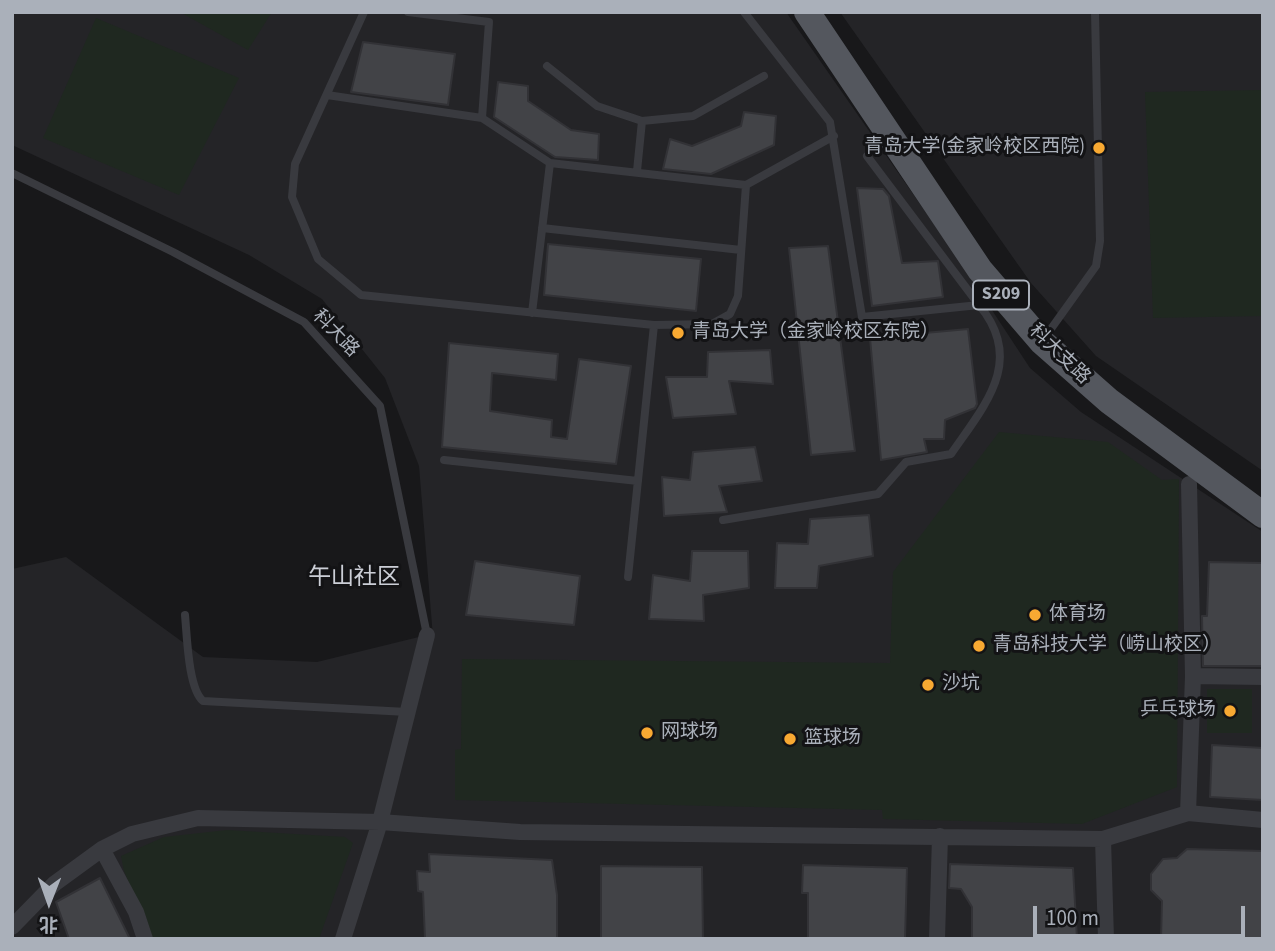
<!DOCTYPE html>
<meta charset="utf-8">
<style>
body{margin:0}
#map{position:relative;width:1275px;height:951px;overflow:hidden;background:#18181a;font-family:"Source Sans 3","Noto Sans SC",sans-serif}
canvas{display:block}
.frame{position:absolute;inset:0;border:14px solid #aab0ba;pointer-events:none}
.north{position:absolute;left:14px;top:867px;width:70px;height:70px;-webkit-text-stroke:5px #131315;paint-order:stroke;rotate:181deg;font-size:19px;font-weight:700;line-height:28px;text-align:center;color:#aab0ba}
.north::after{content:'';display:block;margin:auto;width:24px;height:32px;background:#aab0ba;clip-path:polygon(50% 0,100% 100%,50% 72%,0 100%)}
.scale{position:absolute;left:1033px;top:906px;width:212px;height:32px;box-sizing:border-box;border:4px solid #aab0ba;border-top:0;padding-left:9px;font-size:21px;line-height:24px;white-space:nowrap;color:#aab0ba;-webkit-text-stroke:5px #131315;paint-order:stroke}
</style>
<div id="map">
<canvas width="1275" height="951"></canvas>
<div class="frame"></div>
<div class="north">北</div>
<div class="scale">100 m</div>
</div>
<script>
const g = document.querySelector('canvas').getContext('2d');
g.lineJoin = 'round';
function paint(path, color) {
  g.fillStyle = color;
  g.fill(path, 'evenodd');
}
function trace(path, color, width, dash) {
  g.strokeStyle = color;
  g.lineWidth = width;
  g.lineCap = dash ? 'butt' : 'round';
  g.setLineDash(dash || []);
  g.stroke(path);
}
function drawText(font, color, halo, rows, align = 'center') {
  g.font = font + ' "Source Sans 3","Noto Sans SC",sans-serif';
  g.lineWidth = 6;
  g.setLineDash([]);
  g.textBaseline = 'middle';
  g.strokeStyle = halo;
  g.fillStyle = color;
  for (const [text, x, y, turn = 0] of rows) {
    g.save();
    g.translate(x, y);
    g.rotate((+turn || 0) * Math.PI / 180);
    g.textAlign = isNaN(turn) ? turn : align;
    if (halo) g.strokeText(text, 0, 0);
    g.fillText(text, 0, 0);
    g.restore();
  }
}
paint(new Path2D(`
 M12,12H786L957,257L1030,368L1081,412L1263,532V939H12V569L66,557L203,657L317,662L427,635L433,637L419,466L385,378L322,299L249,255L12,145Z
 M840,12H1263V471L1096,356L1031,283Z`), '#242427');
paint(new Path2D(`
 M180,12H272L248,50Z
 M96,18L239,78L179,195L43,138Z
 M1263,90V316L1153,318L1145,92Z
 M999,432L1108,442L1162,480L1179,479L1177,787L1082,824L883,819L882,810L455,800V750L461,749L462,659L890,663L893,572Z
 M1207,689H1252V733H1207Z
 M227,830L345,837L353,843L319,939H152L124,871L121,856L164,837Z`), '#1f2820');
const building = new Path2D(`
 M363,42L455,54L448,105L351,92Z
 M498,82L528,86V101L571,130L599,134L598,160L555,157L494,117Z
 M744,112L776,116L774,145L711,174L663,169L670,139L692,146L741,126Z
 M857,188L883,189L889,196L902,263L938,261L943,297L872,306Z
 M548,244L701,259L696,311L544,295Z
 M828,246L855,451L811,455L789,248Z
 M968,329L977,404L975,408L945,420L944,439H924L927,452L881,460L870,338Z
 M449,343L558,354L556,380L492,373L490,411L552,420L551,437L567,439L579,359L631,366L616,464L442,447Z
 M770,350L773,384L729,381L736,414L673,418L666,377H707L708,352Z
 M755,447L762,481L719,486L727,512L664,516L662,477L690,480L693,452Z
 M869,515L873,556L819,566L817,588H775L777,543L808,544L810,519Z
 M692,551H748L749,588L703,595L704,621L649,619L653,575L690,581Z
 M475,561L580,576L574,625L466,615Z
 M1209,562L1263,563V666H1203L1202,616H1207Z
 M1212,745L1263,748V800L1210,797Z
 M1187,849L1263,851V939H1161L1162,901L1151,890V874L1163,859L1177,858Z
 M429,854L552,860L557,895V939H425L423,892L418,891L417,871L430,872Z
 M950,864L1073,868L1077,939H972V907L961,889L949,888Z
 M803,865L907,868L905,939H808V893H802Z
 M601,866L702,867L703,939H601Z
 M100,878L130,939H69L56,902Z`);
paint(building, '#424347');
trace(building, '#323236', 2);
trace(new Path2D(`
 M364,12L295,164L292,197L318,259L361,295L654,325L712,324L730,314L738,296L746,185L834,136
 M408,12L489,22L482,118
 M744,12L830,122L862,317L979,305L867,156
 M547,66L597,106L642,121
 M327,95L482,118L550,163L746,185
 M637,171L642,121L693,116L764,76
 M12,173L173,252L304,322L380,406L427,635
 M542,228L741,250
 M532,313L550,163
 M1043,340L1096,266L1100,241L1095,12
 M444,460L638,481
 M723,520L878,494L906,462L951,454C984,406 1026,361 979,305
 M628,577L654,325
 M185,615C187,635 188,688 203,701L407,712`), '#393a3f', 8);
trace(new Path2D(`
 M1193,676L1263,677
 M1188,813L1193,676L1189,484
 M1103,839L1106,939
 M102,849L136,912L145,939
 M12,927L54,884L102,849L132,834L198,818L380,822L520,832L1103,839L1188,813L1263,820
 M343,939L380,822L427,635
 M937,939L940,836`), '#393a3f', 16);
trace(new Path2D(`
 M807,12L980,270L1042,342L1109,401L1263,515`), '#54575e', 26);
for (const [x, y, r, color] of [
 [1099,148,7,"#f8a932"],
 [678,333,7,"#f8a932"],
 [1035,615,7,"#f8a932"],
 [979,646,7,"#f8a932"],
 [928,685,7,"#f8a932"],
 [1230,711,7,"#f8a932"],
 [647,733,7,"#f8a932"],
 [790,739,7,"#f8a932"]
]) {
  const dot = new Path2D();
  dot.arc(x, y, r, 0, 2 * Math.PI);
  g.fillStyle = color;
  g.fill(dot);
  trace(dot, '#131315', 2.5);
}
for (const [x, y, w] of [
 [1001,295,56]
]) {
  const box = new Path2D();
  box.roundRect(x - w / 2, y - 14.5, w, 29, 5);
  g.fillStyle = '#131315';
  g.fill(box);
  trace(box, '#aab0ba', 2);
}
drawText('bold 18px', '#aab0ba', null, [
 ["S209",1001,295]
]);
drawText('19px', '#aab0ba', '#131315', [
 ["青岛大学(金家岭校区西院)",1085,148,"right"],
 ["青岛大学（金家岭校区东院）",692,333],
 ["体育场",1049,615],
 ["青岛科技大学（崂山校区）",993,646],
 ["沙坑",942,685],
 ["乒乓球场",1216,711,"right"],
 ["网球场",661,733],
 ["篮球场",804,739]
], 'left');
drawText('19px', '#aab0ba', '#131315', [
 ["科大路",335,334,46],
 ["科大支路",1059,355,44]
]);
drawText('23px', '#cbced6', '#131315', [
 ["午山社区",354,579]
]);
</script>
